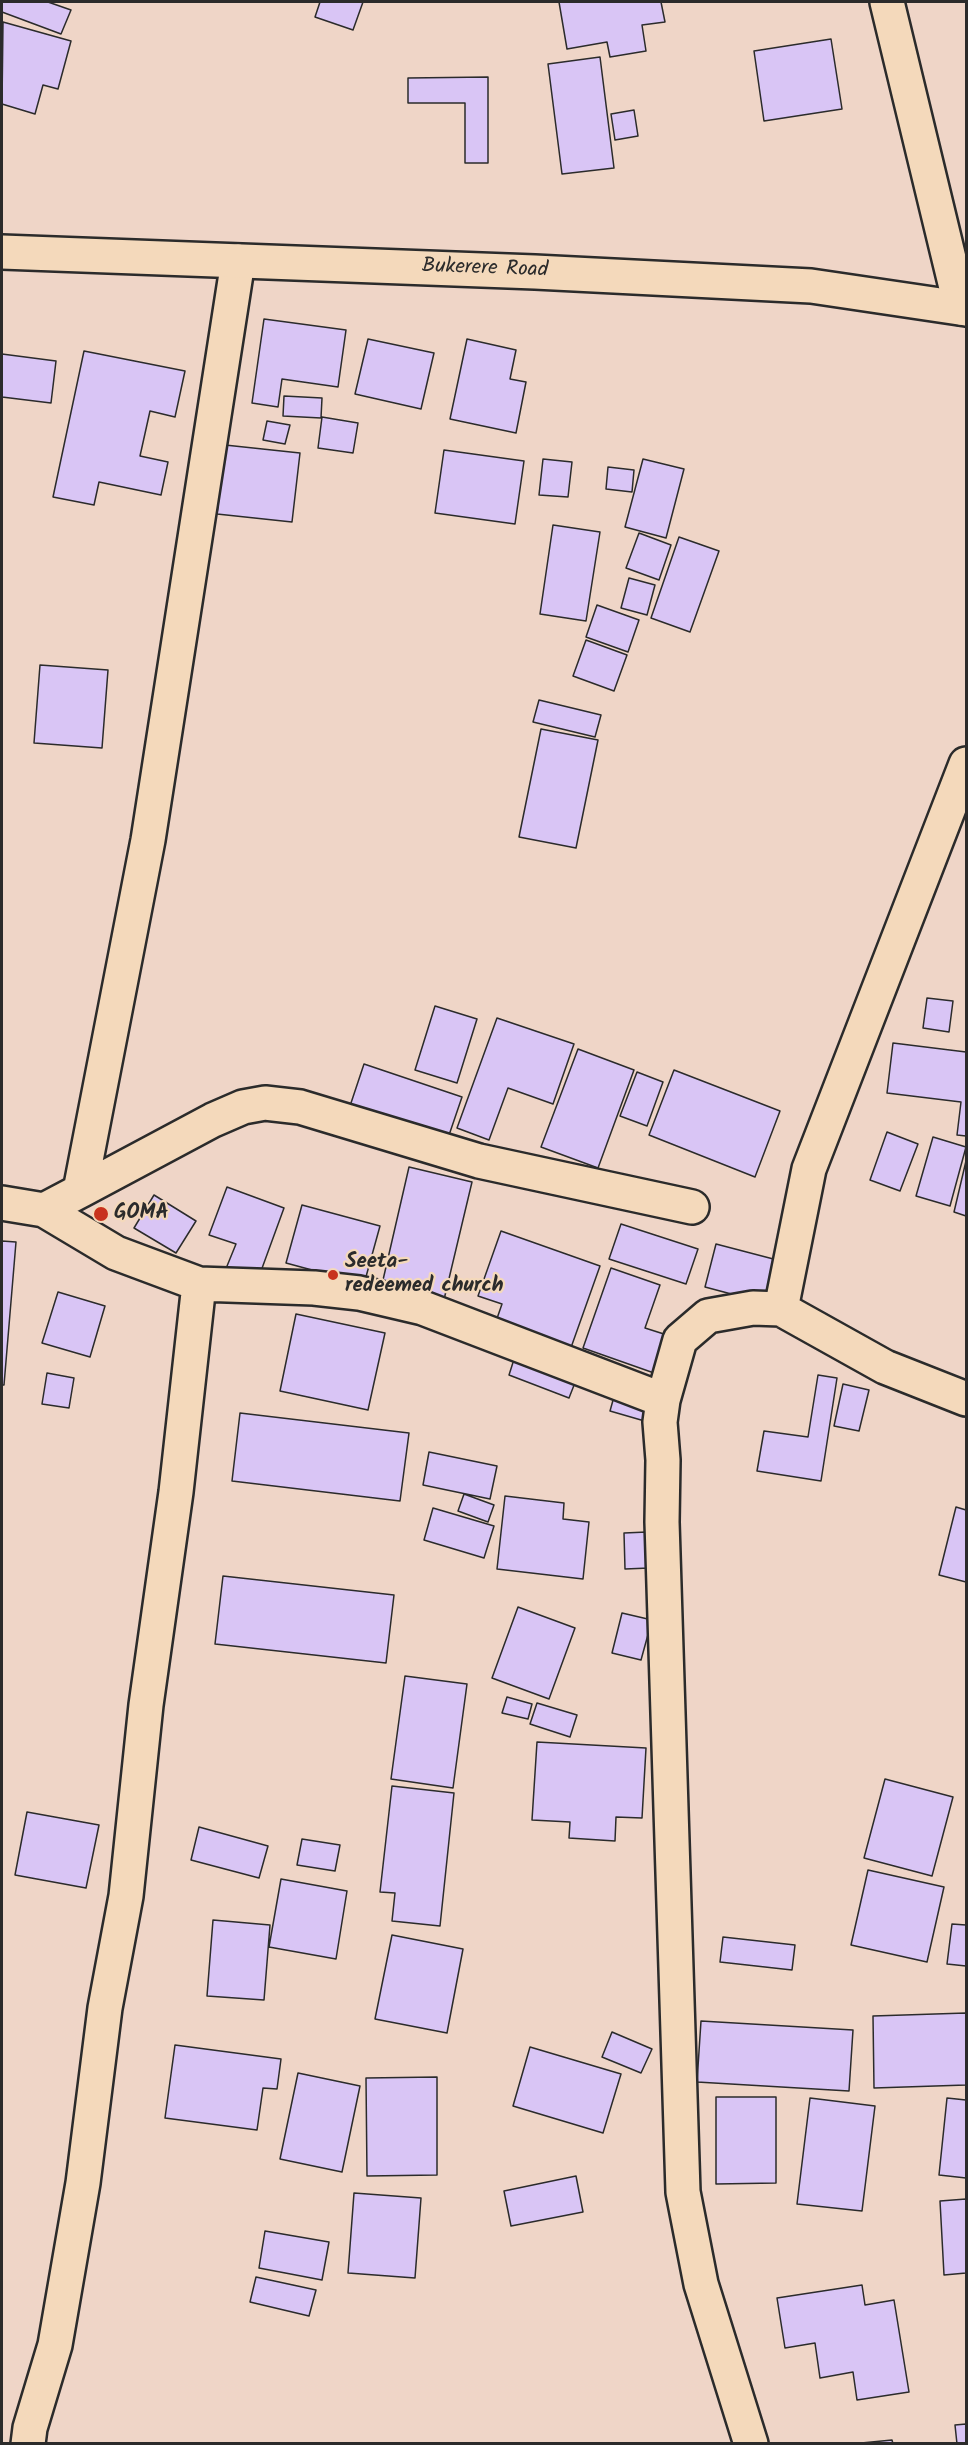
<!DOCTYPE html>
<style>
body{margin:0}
#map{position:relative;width:968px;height:2445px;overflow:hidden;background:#efd5c7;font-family:Kalam,sans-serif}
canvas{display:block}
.frame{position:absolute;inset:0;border:3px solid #2b2b2b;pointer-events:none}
</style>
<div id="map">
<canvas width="968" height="2445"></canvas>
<div class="frame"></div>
</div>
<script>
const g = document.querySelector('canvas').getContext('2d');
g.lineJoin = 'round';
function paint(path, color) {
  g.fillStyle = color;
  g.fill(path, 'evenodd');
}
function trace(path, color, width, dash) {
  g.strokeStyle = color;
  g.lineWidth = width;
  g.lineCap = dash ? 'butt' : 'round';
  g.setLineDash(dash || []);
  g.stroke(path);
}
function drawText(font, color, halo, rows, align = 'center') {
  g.font = font + ' Kalam,sans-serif';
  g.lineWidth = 4.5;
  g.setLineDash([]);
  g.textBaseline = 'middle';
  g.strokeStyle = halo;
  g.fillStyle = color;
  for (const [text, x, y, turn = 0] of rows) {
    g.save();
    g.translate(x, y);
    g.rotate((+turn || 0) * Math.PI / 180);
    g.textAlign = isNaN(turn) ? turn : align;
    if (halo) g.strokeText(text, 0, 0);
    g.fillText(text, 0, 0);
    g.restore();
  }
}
const building = new Path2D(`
 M2,2H48L71,10L61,34L2,12Z
 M320,2H363L353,30L315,17Z
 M559,2H661L665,22L642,25L646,51L610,57L607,42L567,49Z
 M3,22L71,41L58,89L43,85L35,114L2,104Z
 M831,39L842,109L764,121L754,51Z
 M600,57L614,168L562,174L548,64Z
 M488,77V163H465V103H408V78Z
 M634,110L638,136L615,140L611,114Z
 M264,319L346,330L338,387L282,379L278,407L252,403Z
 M368,339L434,353L421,409L355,394Z
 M467,339L516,350L510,379L526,382L516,433L450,419Z
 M84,351L185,371L175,417L150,411L140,456L168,462L161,495L99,482L94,505L53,497Z
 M2,354L56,361L51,403L2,397Z
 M284,396L322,398L321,418L283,416Z
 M322,417L358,423L353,453L318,448Z
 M267,421L290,425L285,444L263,440Z
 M225,445L300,453L292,522L217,514Z
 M444,450L524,461L515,524L435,513Z
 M543,459L572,462L568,497L539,495Z
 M643,459L684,469L666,538L625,527Z
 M608,467L634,470L632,492L606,489Z
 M553,525L600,532L586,621L540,614Z
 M639,533L671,545L659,580L626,568Z
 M679,537L719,551L690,632L651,618Z
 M629,578L655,585L647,615L621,608Z
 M597,605L639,620L628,652L586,637Z
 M586,640L627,655L614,691L573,676Z
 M40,665L108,670L102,748L34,743Z
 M539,700L601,715L595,737L533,722Z
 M541,729L598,740L576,848L519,837Z
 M927,998L953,1001L949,1032L923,1028Z
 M435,1006L477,1019L457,1083L415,1070Z
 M497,1018L574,1044L553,1104L508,1088L489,1140L457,1128Z
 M893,1043L966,1052V1136L957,1135L961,1102L887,1093Z
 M578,1049L634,1070L598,1168L541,1147Z
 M364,1064L462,1097L447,1141L349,1109Z
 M674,1070L780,1111L755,1177L649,1135Z
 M637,1072L663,1082L647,1126L620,1116Z
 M887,1132L918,1144L900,1191L870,1180Z
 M933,1137L966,1147L950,1206L916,1196Z
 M966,1161V1216L954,1212Z
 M409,1167L472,1182L442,1308L380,1293Z
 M227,1187L284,1208L257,1282L225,1271L236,1244L209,1235Z
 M154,1195L196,1221L176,1253L134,1228Z
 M302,1205L380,1226L364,1284L286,1263Z
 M621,1224L698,1249L686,1284L609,1259Z
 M501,1231L600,1266L568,1356L493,1330L502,1304L478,1296Z
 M2,1241L16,1242L4,1385H2Z
 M716,1244L781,1261L769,1304L705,1287Z
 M611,1268L660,1285L645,1328L667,1335L654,1373L583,1348Z
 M58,1292L105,1306L90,1357L42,1343Z
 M296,1314L385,1333L368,1410L280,1391Z
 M516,1353L578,1375L569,1398L509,1375Z
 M47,1373L74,1378L69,1408L42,1404Z
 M818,1375L837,1378L821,1481L757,1471L764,1431L808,1437Z
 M843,1384L869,1390L859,1431L834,1426Z
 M615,1393L654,1405L648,1422L610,1411Z
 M240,1413L409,1433L400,1501L232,1481Z
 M429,1452L497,1466L490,1499L423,1485Z
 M464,1494L494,1505L488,1522L458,1511Z
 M505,1496L564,1503L563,1519L589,1522L583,1579L497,1569Z
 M956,1507L966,1510V1582L939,1575Z
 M433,1508L494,1526L484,1558L424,1540Z
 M647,1532L649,1568L625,1569L624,1533Z
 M223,1576L394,1595L386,1663L215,1644Z
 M518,1607L575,1628L549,1699L492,1678Z
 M622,1613L652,1620L641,1660L612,1653Z
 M405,1676L467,1684L453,1788L391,1779Z
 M507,1697L532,1704L528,1719L502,1713Z
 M537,1703L577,1715L570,1737L530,1724Z
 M537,1742L646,1748L642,1818L616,1817L615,1841L569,1838L570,1822L532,1820Z
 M885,1779L953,1797L932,1876L864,1858Z
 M392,1786L454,1793L440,1926L392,1921L395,1893L380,1892Z
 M27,1812L99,1825L86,1888L15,1875Z
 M199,1827L268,1846L259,1878L191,1860Z
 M302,1839L340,1845L335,1871L297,1865Z
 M868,1870L944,1887L927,1962L851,1945Z
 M281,1879L347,1891L336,1959L269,1947Z
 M213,1920L270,1925L264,2000L207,1996Z
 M952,1924L966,1925V1966L947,1964Z
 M392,1935L463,1949L447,2033L375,2019Z
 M723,1937L795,1945L792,1970L720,1962Z
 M966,2013V2085L874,2088L873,2016Z
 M701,2021L853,2030L849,2091L697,2082Z
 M612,2032L652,2049L641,2073L602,2057Z
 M175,2045L281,2059L277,2089L263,2088L257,2130L165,2118Z
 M530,2047L621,2074L603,2133L513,2106Z
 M298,2073L360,2086L342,2172L280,2159Z
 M437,2077V2175L367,2176L366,2078Z
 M716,2097H776V2183L716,2184Z
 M810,2098L875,2106L862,2211L797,2204Z
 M947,2098L966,2100V2178L939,2175Z
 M576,2176L583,2212L511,2226L504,2191Z
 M354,2193L421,2198L415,2278L348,2273Z
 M966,2199V2273L944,2275L940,2201Z
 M265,2231L329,2242L322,2280L259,2268Z
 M256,2277L316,2290L309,2316L250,2302Z
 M862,2285L865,2305L894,2300L909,2392L857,2400L853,2372L820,2378L815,2343L785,2348L777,2298Z
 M966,2424V2444H957L955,2425Z
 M892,2440L893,2444H851Z`);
paint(building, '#d9c5f5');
trace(building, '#2b2b2b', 1.5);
const street = new Path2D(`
 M887,2L961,308
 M80,1191L213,1120L243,1107L265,1103L300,1107L479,1161L692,1207
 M2,1203L44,1210L116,1253L199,1284L314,1288L359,1293L423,1308L663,1400
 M44,1210L80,1191L148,840L238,261
 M781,1309L885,1367L966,1399
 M28,2444L30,2428L55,2345L83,2183L105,2008L126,1896L146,1705L176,1492L199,1284
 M751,2444L701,2284L683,2192L662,1522L663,1460L660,1422L663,1400L680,1340L708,1316L753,1308L781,1309L809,1169L966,764`);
const secondary = new Path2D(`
 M2,252L535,272L811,286L966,309`);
trace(street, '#2b2b2b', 38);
trace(secondary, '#2b2b2b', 38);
trace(street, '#f4d9bb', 33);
trace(secondary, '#f4d9bb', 33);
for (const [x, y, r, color] of [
 [101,1214,8,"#c8321e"],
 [333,1275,6,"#c8321e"]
]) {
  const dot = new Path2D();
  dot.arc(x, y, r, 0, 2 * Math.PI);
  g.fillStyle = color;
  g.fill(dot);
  trace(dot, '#f4d9bb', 2);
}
drawText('21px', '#2b2b2b', '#f4d9bb', [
 ["Bukerere Road",485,270,2]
]);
drawText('bold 21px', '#2b2b2b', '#f4d9bb', [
 ["GOMA",114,1214],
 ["Seeta-",345,1263],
 ["redeemed church",345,1287]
], 'left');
</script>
